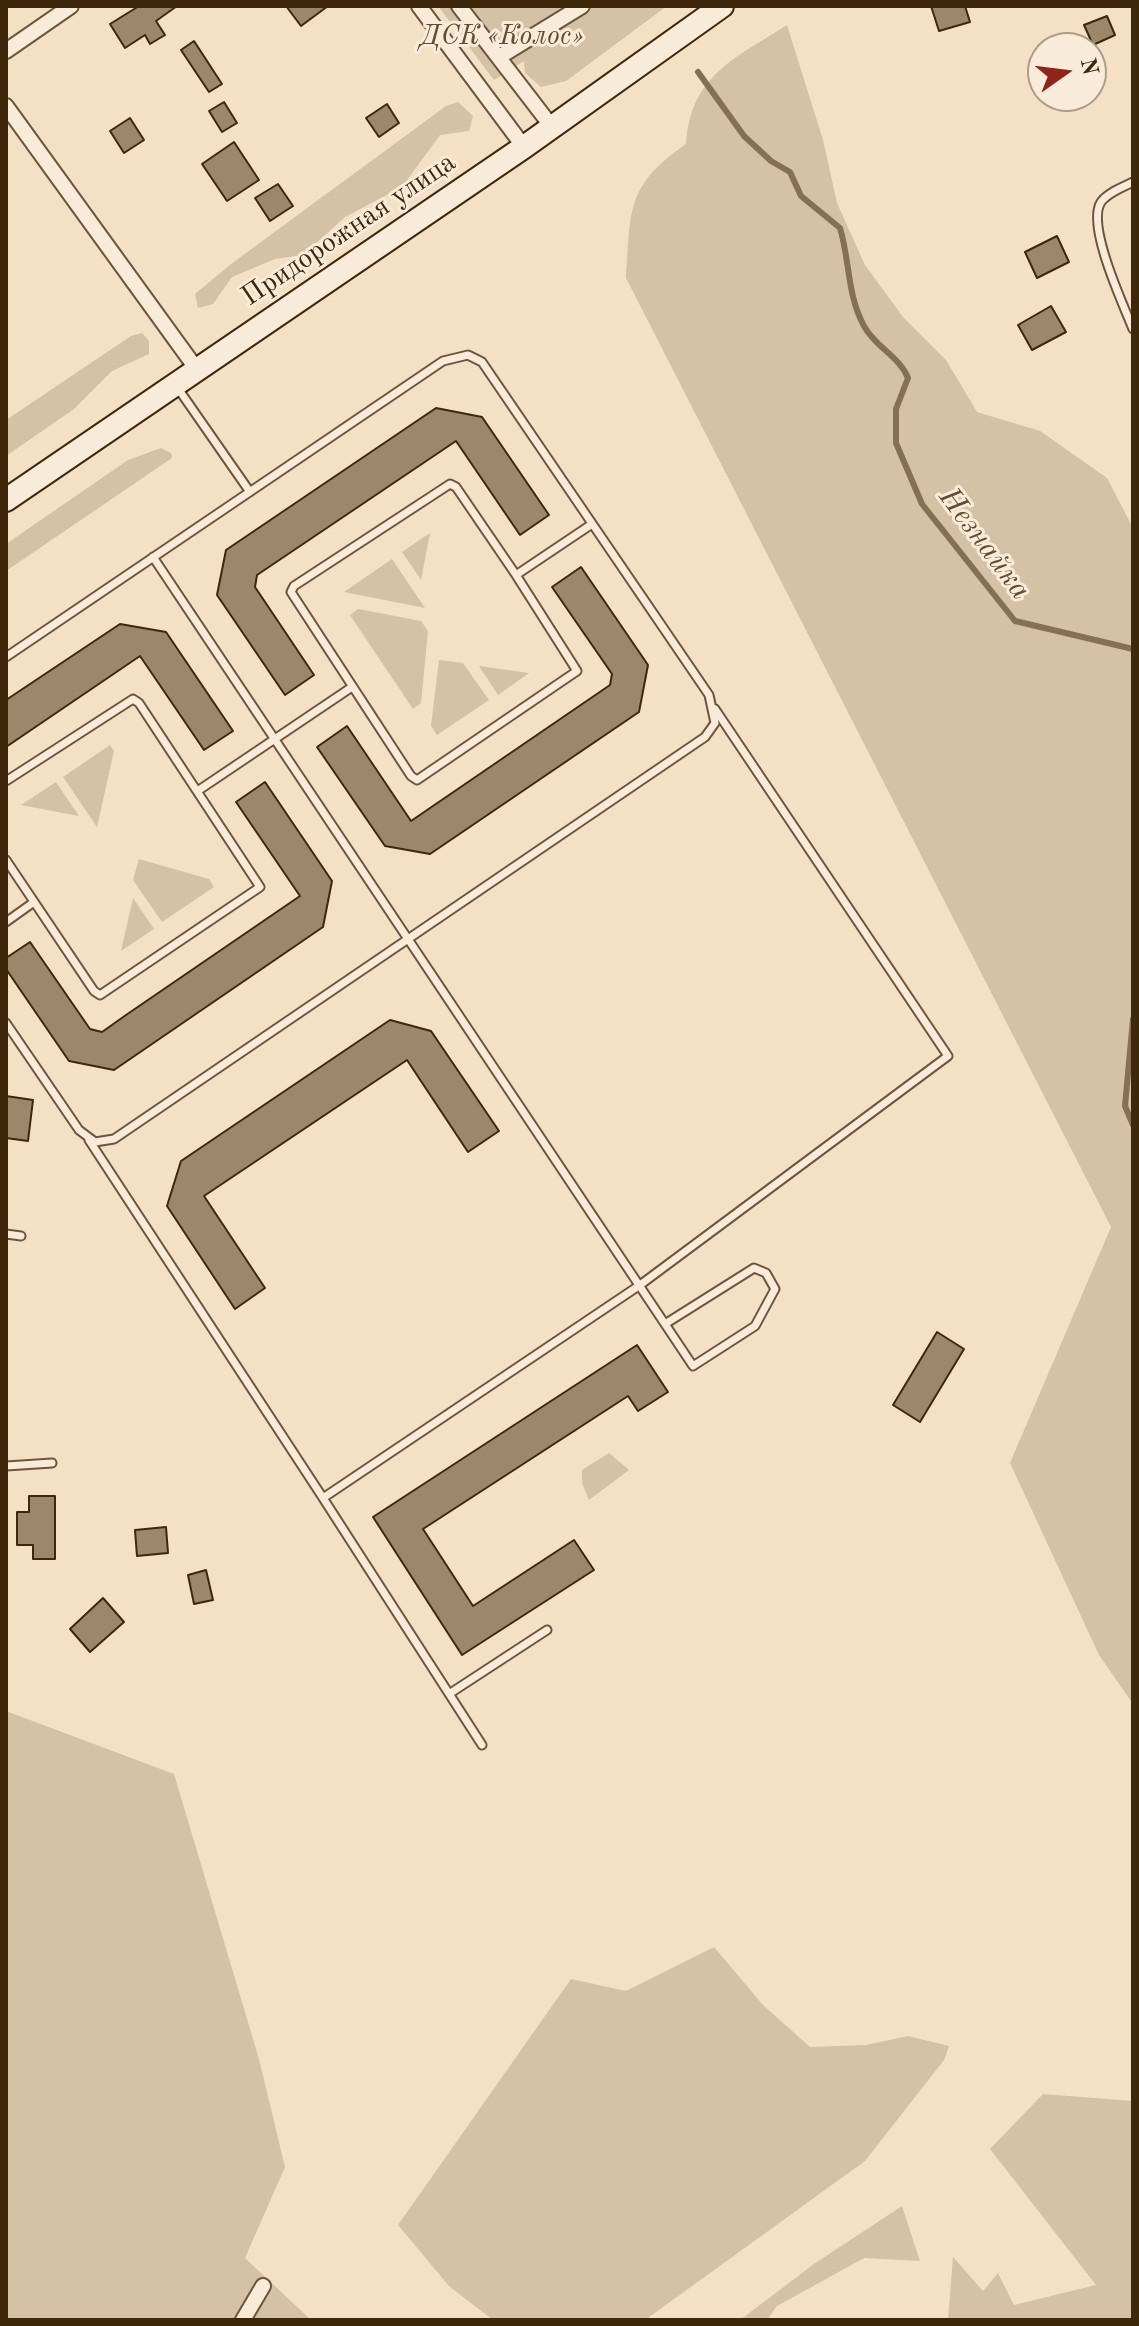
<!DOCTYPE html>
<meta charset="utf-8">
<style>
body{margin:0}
#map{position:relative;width:1139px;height:2326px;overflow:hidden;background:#f4e0c5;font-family:"Old Standard TT",serif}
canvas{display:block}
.frame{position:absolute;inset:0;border:8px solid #3e270b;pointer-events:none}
.north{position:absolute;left:1027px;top:32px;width:80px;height:80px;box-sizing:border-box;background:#f8ebd9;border:2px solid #ae9d87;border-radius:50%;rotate:76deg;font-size:22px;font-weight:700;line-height:32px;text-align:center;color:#3e270b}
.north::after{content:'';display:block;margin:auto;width:28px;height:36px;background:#8f2418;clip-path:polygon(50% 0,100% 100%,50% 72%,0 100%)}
</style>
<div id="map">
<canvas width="1139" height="2326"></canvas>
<div class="frame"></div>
<div class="north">N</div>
</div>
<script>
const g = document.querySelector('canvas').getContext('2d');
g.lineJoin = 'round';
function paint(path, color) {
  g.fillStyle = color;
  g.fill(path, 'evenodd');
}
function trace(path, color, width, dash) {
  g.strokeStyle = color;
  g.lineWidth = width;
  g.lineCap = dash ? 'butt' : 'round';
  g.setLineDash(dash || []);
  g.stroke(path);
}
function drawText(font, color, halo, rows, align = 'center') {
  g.font = font + ' "Old Standard TT",serif';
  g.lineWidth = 6;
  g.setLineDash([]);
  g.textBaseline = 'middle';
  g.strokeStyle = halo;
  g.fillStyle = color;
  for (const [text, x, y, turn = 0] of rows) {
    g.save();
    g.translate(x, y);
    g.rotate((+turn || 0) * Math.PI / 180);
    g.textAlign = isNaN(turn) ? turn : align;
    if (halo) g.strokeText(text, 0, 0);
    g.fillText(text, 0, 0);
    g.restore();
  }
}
paint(new Path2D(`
 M438,6H667L566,81L541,87L525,73L524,61L494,80Z
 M787,25L823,140L837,203L865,265L903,317L946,360L977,412L1040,431L1107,478L1133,528V1704L1099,1655L1010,1463L1111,1227L626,278C631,211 625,186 686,144C691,75 734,59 787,25Z
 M458,102L473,116L469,131L440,135L402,187L345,217L303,255L275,259L232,277L213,304L198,308L195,294L231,264L446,106Z
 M142,333L149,341V354L112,371L74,409L6,456V420L131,336Z
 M161,448L171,453L172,458L6,571V544L128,460Z
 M430,533L421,580L402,552Z
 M392,559L425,608L344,592Z
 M358,609L421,621L428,631L421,703L413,709L350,615Z
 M439,660L463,663L489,700L437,735L431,726Z
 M479,666L529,673L498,695Z
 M110,745L114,751L97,827L63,777Z
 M56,782L79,816L21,805Z
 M139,859L209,879L214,887L162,922L133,880Z
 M133,898L154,929L121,951Z
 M609,1453L629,1470L589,1500L582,1483V1470Z
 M6,1711L174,1774L259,2059L285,2167L245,2258L311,2320H6Z
 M714,1947L763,2005L810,2047L866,2045L908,2036L949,2046L944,2060L865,2161L645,2320H493L449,2286L398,2225L571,1979L626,1991Z
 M1043,2094L1133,2101V2320H948L953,2257L983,2291L998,2273L1014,2305L1096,2285L990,2149Z
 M902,2206L920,2261L864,2258L777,2306L767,2320H740L814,2264Z`), '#d5c1a5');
trace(new Path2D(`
 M698,72L744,136L771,161L790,172L801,196L840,228C850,261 847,295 864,326C875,347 899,356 908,378L896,409V443L922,504L1015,621L1133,649
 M1133,1019L1125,1106L1133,1125`), '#867055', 6);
const building = new Path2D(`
 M139,6H177L156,21L165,35L150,44L145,35L125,48L110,24Z
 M286,6H328L301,26Z
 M931,6H965L970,22L939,31Z
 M1107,16L1115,35L1093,45L1084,25Z
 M194,41L222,84L209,92L181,50Z
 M224,102L237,123L222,132L209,111Z
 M387,104L399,123L379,137L366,118Z
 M130,118L144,140L124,153L110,131Z
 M234,142L259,180L227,201L202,164Z
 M278,184L293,206L270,221L255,198Z
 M1057,236L1069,262L1037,278L1025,252Z
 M1051,306L1066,332L1032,350L1018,325Z
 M436,408L482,417L549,515L520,535L456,441L257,575L255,587L314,675L285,695L217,595L226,550Z
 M581,567L648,665L639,712L430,854L385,846L317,747L347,726L411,821L610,685L612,674L552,587Z
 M120,624L166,632L233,731L204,750L140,656L6,747V700Z
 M265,782L332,881L323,927L114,1070L69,1061L6,969V958L30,942L90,1029L102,1032L126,1015L300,896L236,802Z
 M390,1020L431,1031L499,1131L468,1152L407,1060L204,1196L265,1288L235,1309L167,1206L181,1161Z
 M6,1096L33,1100L28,1141L6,1138Z
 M937,1332L964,1349L920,1422L893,1405Z
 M637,1345L668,1392L638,1411L628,1396L423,1529L473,1606L574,1540L594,1570L462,1655L373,1517Z
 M29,1496H55V1559H33V1545H17V1512H29Z
 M166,1527L168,1553L137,1556L135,1530Z
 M206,1570L213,1600L194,1604L188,1575Z
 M103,1598L124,1622L90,1652L70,1629Z`);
paint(building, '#9d876c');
trace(building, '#3e270b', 2);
const service = new Path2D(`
 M1133,182C1123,187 1107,193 1101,202C1086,225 1123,304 1133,329
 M177,387L250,492
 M153,557L693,1366L755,1326L775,1289L766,1273L754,1268L665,1324
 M516,575L456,487L450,484L294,586L291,592L411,776L417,780L577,671L516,575L592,524
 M6,657L443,361L468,355L482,362L709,695L715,723L705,737L114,1139L95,1142L79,1130L6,1023
 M6,781L133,699L139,703L260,887L100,995L94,991L6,860
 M199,790L352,687
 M6,922L34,902
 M89,1140L323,1498L640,1285L948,1056L715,709
 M6,1234L21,1236
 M6,1466L52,1463
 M323,1498L482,1745
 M449,1694L547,1630`);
const minor = new Path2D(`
 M419,6L524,147
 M459,6L552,127
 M6,51L71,6
 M499,57L582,6
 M6,106L198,371
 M243,2320L263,2286`);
const secondary = new Path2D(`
 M6,500L524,147L722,6`);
trace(service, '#6c553a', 11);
trace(minor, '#6c553a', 18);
trace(secondary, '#3e270b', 26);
trace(service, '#f8ebd9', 7);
trace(minor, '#f8ebd9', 14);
trace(secondary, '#f8ebd9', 22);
drawText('italic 28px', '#644e32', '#f8ebd9', [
 ["ДСК «Колос»",502,37]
]);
drawText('28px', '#3e270b', '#f8ebd9', [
 ["Придорожная улица",349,230,-34]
]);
drawText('italic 30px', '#624c30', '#f8ebd9', [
 ["Незнайка",984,544,53]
]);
</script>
